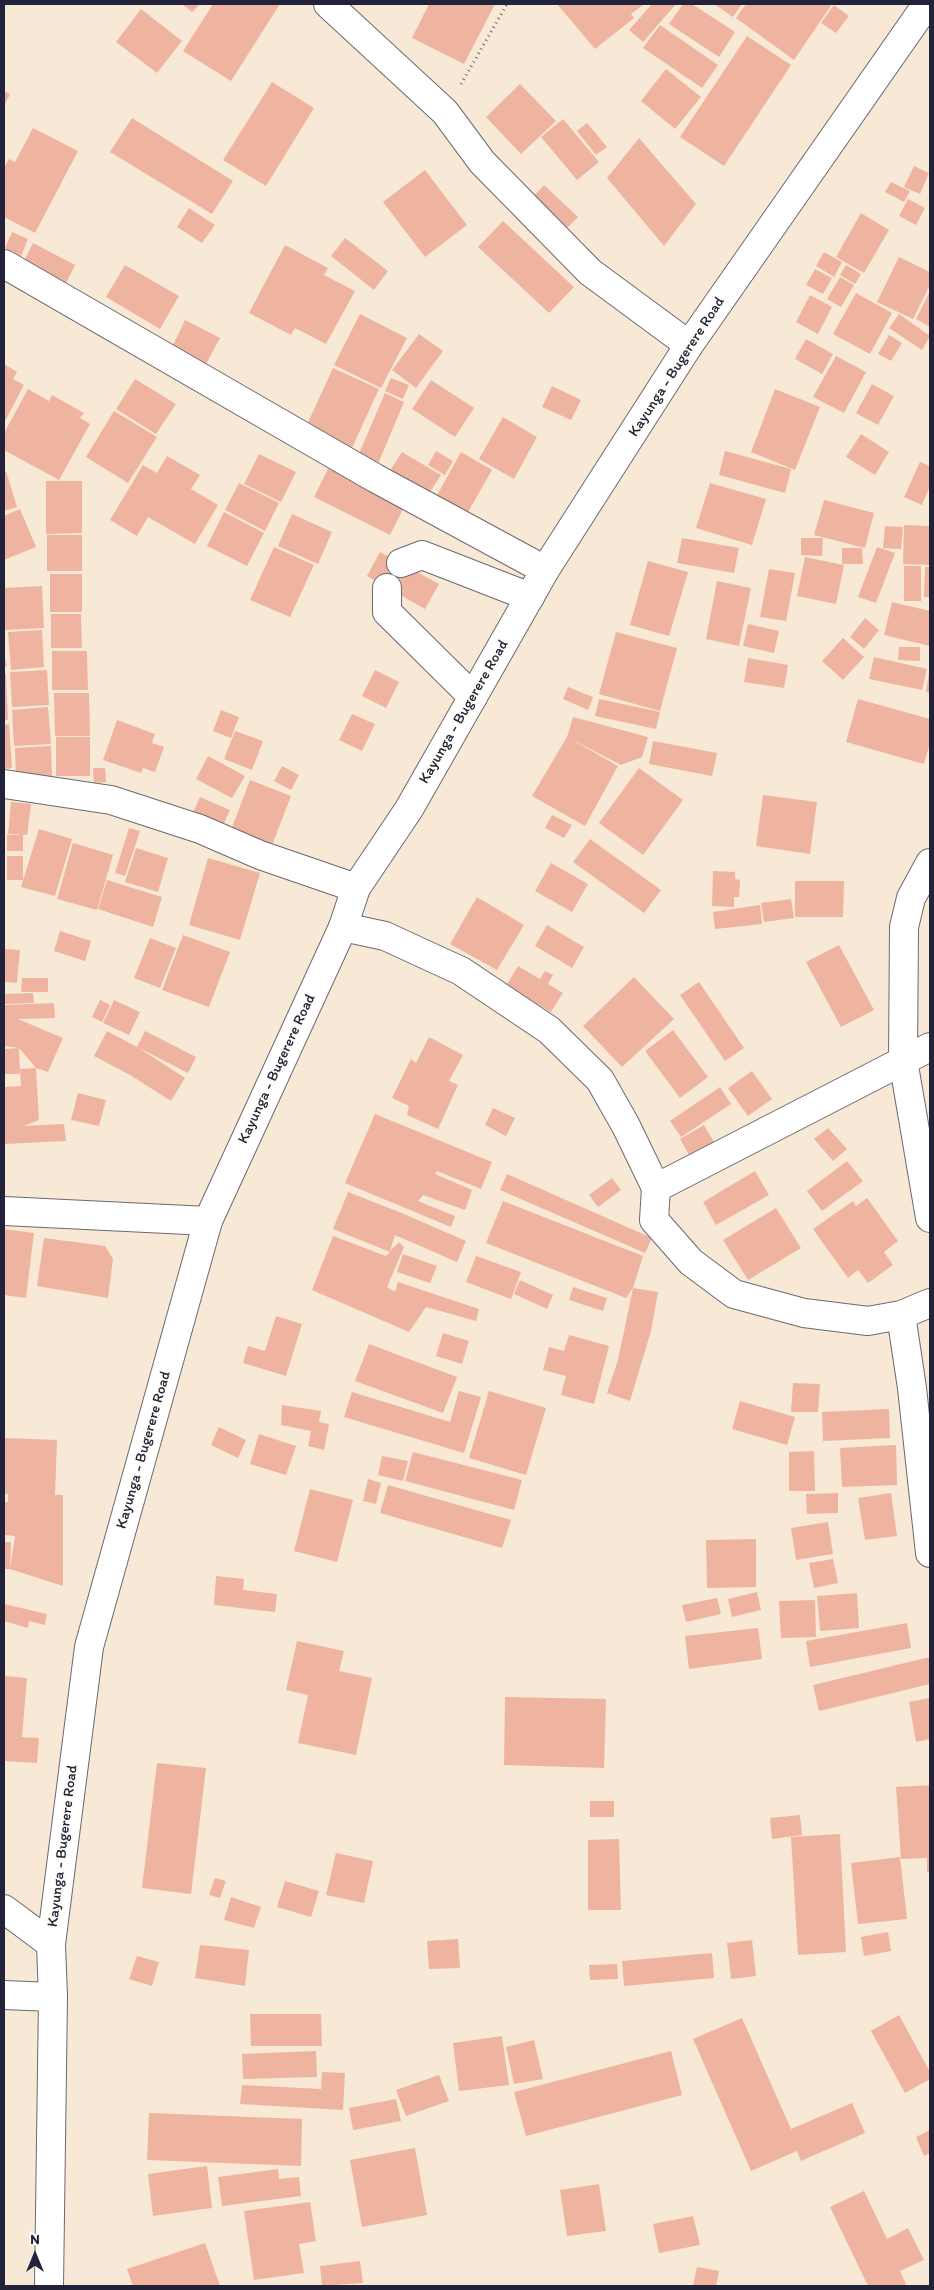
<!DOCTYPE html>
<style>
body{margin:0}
#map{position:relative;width:934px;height:2290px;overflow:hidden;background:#f7e9d5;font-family:Itim,sans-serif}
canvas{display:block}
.frame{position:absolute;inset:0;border:5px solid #22223b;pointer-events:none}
.north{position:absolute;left:10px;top:2230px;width:50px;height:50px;-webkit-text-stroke:4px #fdfcf7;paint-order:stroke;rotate:0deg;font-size:14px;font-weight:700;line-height:20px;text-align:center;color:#22223b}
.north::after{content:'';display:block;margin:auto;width:18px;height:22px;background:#22223b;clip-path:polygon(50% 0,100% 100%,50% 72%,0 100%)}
</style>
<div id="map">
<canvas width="934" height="2290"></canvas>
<div class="frame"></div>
<div class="north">N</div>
</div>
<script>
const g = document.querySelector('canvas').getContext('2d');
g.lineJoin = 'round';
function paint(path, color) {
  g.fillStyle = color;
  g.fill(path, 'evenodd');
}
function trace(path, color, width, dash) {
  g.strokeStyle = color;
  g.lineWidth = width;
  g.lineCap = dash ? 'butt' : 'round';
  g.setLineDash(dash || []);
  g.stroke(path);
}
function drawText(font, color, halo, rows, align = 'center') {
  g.font = font + ' Itim,sans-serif';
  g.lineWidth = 4.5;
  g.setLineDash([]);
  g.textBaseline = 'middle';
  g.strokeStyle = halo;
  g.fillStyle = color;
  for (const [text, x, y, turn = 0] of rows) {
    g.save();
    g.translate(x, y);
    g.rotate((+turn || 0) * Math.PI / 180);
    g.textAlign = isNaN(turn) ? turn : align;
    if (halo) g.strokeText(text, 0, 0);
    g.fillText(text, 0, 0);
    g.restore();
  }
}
paint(new Path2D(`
 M182,4H200L192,12Z
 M213,4H280L231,81L183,51Z
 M429,4H495L464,64L412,38Z
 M557,4H644L631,14L634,18L595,49Z
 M652,4H676L643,42L629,30Z
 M683,4H692L735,32L719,57L669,24Z
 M714,4H742L733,17Z
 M746,4H832L794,60L736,18Z
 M834,5L849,16L836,33L821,23Z
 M141,9L182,41L157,73L116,42Z
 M660,25L718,65L702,88L643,48Z
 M747,36L791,65L724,166L680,137Z
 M666,69L701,97L675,129L641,101Z
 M272,82L314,108L266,186L223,160Z
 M520,84L556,121L521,154L486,117Z
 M4,91L10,94L4,106Z
 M132,118L233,181L212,214L110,152Z
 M563,119L599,162L577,180L541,137Z
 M587,123L607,147L596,155L577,131Z
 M33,128L78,151L35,233L4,217V168L9,159L15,162Z
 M639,138L696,204L664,246L607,178Z
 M914,166L929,173L920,194L904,187Z
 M425,170L467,225L425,257L383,202Z
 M891,182L910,191L904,202L885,192Z
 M544,185L578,217L562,233L528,202Z
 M908,199L925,208L916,225L899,216Z
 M189,208L215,225L202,243L177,227Z
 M861,213L889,230L864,273L836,257Z
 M503,221L574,287L549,313L478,247Z
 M12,232L28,239L21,256L5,248Z
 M345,238L388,271L374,290L331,256Z
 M33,243L75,265L65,285L23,263Z
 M285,245L328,268L324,275L355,291L326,344L295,328L291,335L249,313Z
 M824,252L842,262L834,277L816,266Z
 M899,257L930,272V285L913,319L877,302Z
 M125,265L179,296L160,329L106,297Z
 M846,265L861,274L855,284L840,275Z
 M815,269L832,278L823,294L806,285Z
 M840,277L854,285L841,307L827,299Z
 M930,291V327L916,319Z
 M856,293L892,313L870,354L833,334Z
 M810,295L832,307L818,334L796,322Z
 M360,314L407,338L381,388L334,365Z
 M899,314L930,336L922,350L889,328Z
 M185,320L220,338L206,364L172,347Z
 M419,334L443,351L416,388L392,370Z
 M889,335L902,343L891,361L878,354Z
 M806,339L833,354L822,374L795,359Z
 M836,356L866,372L844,413L813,397Z
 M4,364L17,372L13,379L24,385L4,423Z
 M333,368L379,389L351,450L305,429Z
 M391,378L409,385L403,399L385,391Z
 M135,379L176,404L156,434L116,409Z
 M431,380L474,408L455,437L412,409Z
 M872,384L894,396L878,425L856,413Z
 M552,386L581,400L571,420L542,407Z
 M28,389L49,401L52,395L84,413L80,418L90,424L59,480L4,450V433Z
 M775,389L820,407L795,470L751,452Z
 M385,393L404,402L378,464L358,456Z
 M114,411L157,437L128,483L86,457Z
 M503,417L537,437L514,479L479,459Z
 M861,434L889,452L875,475L846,457Z
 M436,451L453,461L445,475L428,465Z
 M725,451L791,469L785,493L719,475Z
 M402,452L441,475L426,498L388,474Z
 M461,452L492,470L467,514L436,497Z
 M259,454L296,472L281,502L244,484Z
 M167,456L200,475L191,489L218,505L195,544L148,517L137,536L110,520L143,465L157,473Z
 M920,462L930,466V486L922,505L904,497Z
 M329,467L405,505L390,535L314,497Z
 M6,471L17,507L4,511V472Z
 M46,481H82V533L46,534Z
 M239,483L279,503L265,531L225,510Z
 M710,483L766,499L752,545L696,528Z
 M824,500L874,513L865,548L814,535Z
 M20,509L36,547L4,560V516Z
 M224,512L264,533L247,566L207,546Z
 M292,514L332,532L318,564L278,546Z
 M904,525L930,526V565L903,564Z
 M885,526L903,527L901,549L883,548Z
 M47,535H82V571H47Z
 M682,538L739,548L734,573L677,563Z
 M801,538H823L822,556L801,555Z
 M274,547L314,565L290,617L250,600Z
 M877,547L895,553L876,603L858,597Z
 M842,548H862L863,564H842Z
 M380,552L439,584L425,609L367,576Z
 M805,557L844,565L836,604L797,596Z
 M648,561L688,572L669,636L630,625Z
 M904,566H921V601H904Z
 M925,567H930V597H924Z
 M769,569L795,573L786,621L760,617Z
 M50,574H82V612H50Z
 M717,581L751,588L739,646L706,639Z
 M42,586L44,628L5,630L4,588Z
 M892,602L930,611V646L884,635Z
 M51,614H81L82,648H51Z
 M865,618L879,630L864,649L850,637Z
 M748,624L779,631L774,653L743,646Z
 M42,630L44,667L11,670L8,632Z
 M616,632L677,648L660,711L599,694Z
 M843,638L864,657L843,680L822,661Z
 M899,647H920V661L898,660Z
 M52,651H87L88,690H52Z
 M4,654L7,666H4Z
 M874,657L927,669L922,690L869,679Z
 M748,658L788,665L784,688L744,682Z
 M47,670L49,705L12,707L10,672Z
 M375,670L399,682L386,708L362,696Z
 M929,673H930V693L926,692Z
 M4,674H6L8,720H4Z
 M568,687L593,697L588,710L563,699Z
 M54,693H89L90,736H55Z
 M599,699L660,712L656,729L595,716Z
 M858,699L930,719V743L924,764L846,742Z
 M48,707L51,744L14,746L12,710Z
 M221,710L239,717L231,738L213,731Z
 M352,714L375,724L362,751L339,740Z
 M573,717L648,737L642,757L621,765L569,738L618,766L585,826L532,796L567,737Z
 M117,720L155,734L152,743L164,747L155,772L143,768L141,773L103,760Z
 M9,724L12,768L4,769V725Z
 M235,731L263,741L252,770L224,759Z
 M56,737H90V776H56Z
 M653,741L717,753L712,776L649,764Z
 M51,746L52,777L16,779L15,748Z
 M208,756L245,776L232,798L196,779Z
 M282,766L299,775L291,790L274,781Z
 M93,768H105L106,782L94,783Z
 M639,768L683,800L643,855L599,823Z
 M250,780L291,796L271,848L230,833Z
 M763,795L817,802L810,854L756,846Z
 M200,797L230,810L221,830L191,817Z
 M11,802L31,804L27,835L8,834Z
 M552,815L572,825L564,838L545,828Z
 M129,828L140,831L125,876L115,873Z
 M39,829L72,839L55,896L21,887Z
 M7,835H23V851H7Z
 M590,839L661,890L644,913L573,862Z
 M73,843L113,855L97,910L57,899Z
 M136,848L168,858L158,892L125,882Z
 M7,856H23V880H7Z
 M208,858L260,873L240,940L189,925Z
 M551,863L588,884L572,912L535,891Z
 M713,871L735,872V879L740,880L739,897H734V907L712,906Z
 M107,880L162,897L153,927L98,909Z
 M795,881H844L843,917H795Z
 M477,897L524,925L497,970L450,944Z
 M791,899L794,918L764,922L761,903Z
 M760,905L762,924L715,929L713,912Z
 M547,925L584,947L572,968L535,946Z
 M60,931L91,941L85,961L54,951Z
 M183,935L230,952L209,1007L162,990Z
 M150,938L176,948L160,988L134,978Z
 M839,945L874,1010L841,1027L806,962Z
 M5,949L20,950L17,983L4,982Z
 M518,966L540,979L545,971L553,975L548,984L563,993L551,1012L506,986Z
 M634,977L674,1019L622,1067L583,1026Z
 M22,978H48V992H21Z
 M699,982L744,1048L725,1061L680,995Z
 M33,993L34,1003L4,1004V994Z
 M100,1000L110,1005L102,1022L92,1017Z
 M114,1000L140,1012L129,1035L103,1023Z
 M54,1003L55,1018L18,1019L63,1038L48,1072L36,1068L19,1048L4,1046V1005Z
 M673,1030L708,1077L680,1098L645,1051Z
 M107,1031L137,1047L145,1031L196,1057L188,1073L139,1048L185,1078L171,1101L130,1075L94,1056Z
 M429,1037L463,1055L449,1081L458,1085L438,1129L407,1115L409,1106L392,1098L411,1059L416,1063Z
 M19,1048L20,1074H4V1049Z
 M36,1068L39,1120L24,1126L64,1124L66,1141L4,1144V1087L21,1086L20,1069Z
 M752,1071L772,1099L748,1116L728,1088Z
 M720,1087L731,1104L681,1137L670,1121Z
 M78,1093L106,1100L99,1126L71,1120Z
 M493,1108L515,1118L506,1136L485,1125Z
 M375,1114L492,1162L481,1189L437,1171L435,1174L472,1190L465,1210L423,1195L418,1201L455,1216L451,1227L345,1183Z
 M704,1125L717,1147L693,1162L680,1139Z
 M828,1128L847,1149L833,1161L814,1139Z
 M847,1161L863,1181L822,1211L807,1191Z
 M755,1171L769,1195L716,1225L703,1202Z
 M507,1174L652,1238L645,1253L500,1190Z
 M612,1178L621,1190L598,1207L589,1195Z
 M348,1192L404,1214L466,1241L457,1262L395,1235L390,1251L399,1242L404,1247L387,1287L395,1292L398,1282L479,1309L476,1321L426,1307L409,1332L312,1290L333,1236L386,1256L390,1252L333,1229Z
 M867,1198L898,1241L884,1252L893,1265L868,1283L858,1270L848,1278L813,1229L853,1201L856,1206Z
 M503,1201L643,1256L633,1288L626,1298L486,1243Z
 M776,1208L801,1248L748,1280L723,1240Z
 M4,1229L34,1233L26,1298L4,1295Z
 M44,1238L105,1246L113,1259L108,1298L37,1286Z
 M403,1254L437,1266L430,1283L397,1272Z
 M476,1256L521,1272L511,1299L466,1282Z
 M520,1280L553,1295L547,1309L514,1294Z
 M573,1287L607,1298L603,1311L569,1300Z
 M633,1288L658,1292L651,1331L630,1401L607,1393L618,1360Z
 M276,1316L302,1324L286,1376L243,1363L248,1346L265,1351Z
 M443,1333L469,1341L462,1364L436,1356Z
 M569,1335L609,1346L594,1404L561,1395L566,1376L543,1370L549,1347L564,1351Z
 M369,1344L457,1377L443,1413L355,1381Z
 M793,1383L820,1384L818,1412H791Z
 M459,1391L481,1397L464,1453L344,1417L352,1392L450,1422Z
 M489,1391L546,1408L526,1475L469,1458Z
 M740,1401L795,1417L787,1445L732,1429Z
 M282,1405L321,1411L319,1422L329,1424L324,1450L308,1446L311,1431L281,1425Z
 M889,1409L890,1438L823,1441L822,1412Z
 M219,1427L246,1440L238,1458L211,1445Z
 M259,1434L296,1446L286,1475L250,1464Z
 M4,1438L57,1440L55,1495H63V1586L10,1569L15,1536L4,1535V1502H8V1494H4Z
 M896,1445L897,1485L842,1487L840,1448Z
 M814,1451L815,1491H789V1452Z
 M413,1452L522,1480L514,1510L405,1481Z
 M382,1456L408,1461L403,1481L378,1475Z
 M368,1479L381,1483L376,1504L363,1501Z
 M388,1485L511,1520L502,1548L380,1513Z
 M310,1489L353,1500L337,1562L294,1551Z
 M838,1493V1513L807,1514L806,1494Z
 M891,1493L897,1536L865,1540L858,1498Z
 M828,1522L833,1554L796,1560L791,1528Z
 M756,1539V1587L707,1588L706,1540Z
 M4,1542H11L10,1569H4Z
 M833,1559L838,1583L814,1588L809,1563Z
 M216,1576L244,1579L243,1590L277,1594L275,1612L214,1605Z
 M757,1592L761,1610L732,1617L728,1599Z
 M857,1593L859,1628L820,1631L817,1596Z
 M717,1598L721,1614L686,1622L682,1605Z
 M815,1600L816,1637L781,1638L779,1601Z
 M4,1604L47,1614L45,1625L29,1621L28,1628L4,1621Z
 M907,1623L911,1648L810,1667L806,1641Z
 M758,1628L762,1659L689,1669L685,1636Z
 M297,1641L344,1651L339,1671L372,1678L356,1755L298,1743L308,1695L286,1690Z
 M930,1657V1684L819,1711L813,1685Z
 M4,1676L27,1678L22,1737L39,1738L37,1763L4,1761Z
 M505,1697L606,1699L604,1768L504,1765Z
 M930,1698V1739L916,1742L909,1702Z
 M157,1763L206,1768L191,1894L142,1888Z
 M930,1785V1872H927V1858L901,1859L896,1787Z
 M590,1801H614V1817H590Z
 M800,1815L802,1835L772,1839L770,1818Z
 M840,1834L846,1952L798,1955L791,1837Z
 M619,1839L621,1910H588V1840Z
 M336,1853L373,1861L364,1903L326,1895Z
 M900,1857L907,1919L858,1924L851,1863Z
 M215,1878L226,1881L220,1898L209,1895Z
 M285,1881L319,1891L311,1917L277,1907Z
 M231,1897L261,1907L254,1928L224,1920Z
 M888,1932L891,1951L864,1956L861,1937Z
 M458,1939L460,1968L429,1969L427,1941Z
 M752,1940L756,1976L731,1979L727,1943Z
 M200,1945L249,1950L245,1986L195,1978Z
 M712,1953L714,1978L624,1986L622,1961Z
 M137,1956L159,1962L152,1986L129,1979Z
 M617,1964L618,1979L590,1980L589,1965Z
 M250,2014H321L322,2046H251Z
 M899,2015L930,2072V2079L905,2093L871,2031Z
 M742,2018L791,2129L852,2103L865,2133L801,2161L797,2151L751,2171L693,2039Z
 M502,2036L509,2085L459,2091L453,2043Z
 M534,2040L543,2079L514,2084L506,2047Z
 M316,2051L317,2077L243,2079L242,2054Z
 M671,2051L682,2095L526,2136L514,2092Z
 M322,2072L345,2073L343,2110L240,2104L242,2085L321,2089Z
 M439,2075L449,2101L406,2116L396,2090Z
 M396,2099L401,2121L353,2130L349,2108Z
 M149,2113L302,2119L301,2166L147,2160Z
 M930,2130V2153L924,2156L916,2137Z
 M415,2148L427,2215L362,2227L350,2160Z
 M207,2166L212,2208L153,2216L148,2174Z
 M278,2169L279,2179L299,2177L301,2196L222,2206L218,2177Z
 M599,2184L606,2231L567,2236L560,2190Z
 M864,2191L887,2239L908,2228L924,2260L900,2271L906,2284L902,2286H868L830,2207Z
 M310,2202L316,2241L299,2244L304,2273L254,2280L244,2211Z
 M693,2216L700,2245L659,2253L653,2224Z
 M205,2243L220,2286H133L127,2269Z
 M360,2261L363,2283L322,2286L320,2266Z
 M697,2267L719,2271L716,2286H693Z`), '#efb4a0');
const minor = new Path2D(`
 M328,4L445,112L482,162L590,272L689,345
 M4,264L375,478L545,570
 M401,563L422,555L530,597
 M387,588V612L473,697
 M4,784L111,800L200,829L260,855L356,888
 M930,863L911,898L904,927L903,1060L930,1218
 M343,927L385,936L461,971L549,1030L600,1080L626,1126L656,1188L654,1220L691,1262L734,1294L804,1313L868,1321L901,1315L930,1303
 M656,1188L930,1047
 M4,1211L208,1221
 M901,1315L912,1388L930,1553
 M4,1909L51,1944
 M4,1995L53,1997`);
const major = new Path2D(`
 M49,2286L53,1997L51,1944L89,1647L208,1221L343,927L356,888L409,809L545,570L689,345L927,4`);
trace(minor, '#6d6871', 30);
trace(major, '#6d6871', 30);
trace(new Path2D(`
 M461,84L507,4`), '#6d6871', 3, [1, 4]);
trace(minor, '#fff', 28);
trace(major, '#fff', 28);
drawText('15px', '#22223b', '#fdfcf7', [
 ["Kayunga - Bugerere Road",677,367,-57],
 ["Kayunga - Bugerere Road",464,712,-60],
 ["Kayunga - Bugerere Road",277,1069,-65],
 ["Kayunga - Bugerere Road",144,1450,-74],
 ["Kayunga - Bugerere Road",63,1846,-83]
]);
</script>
